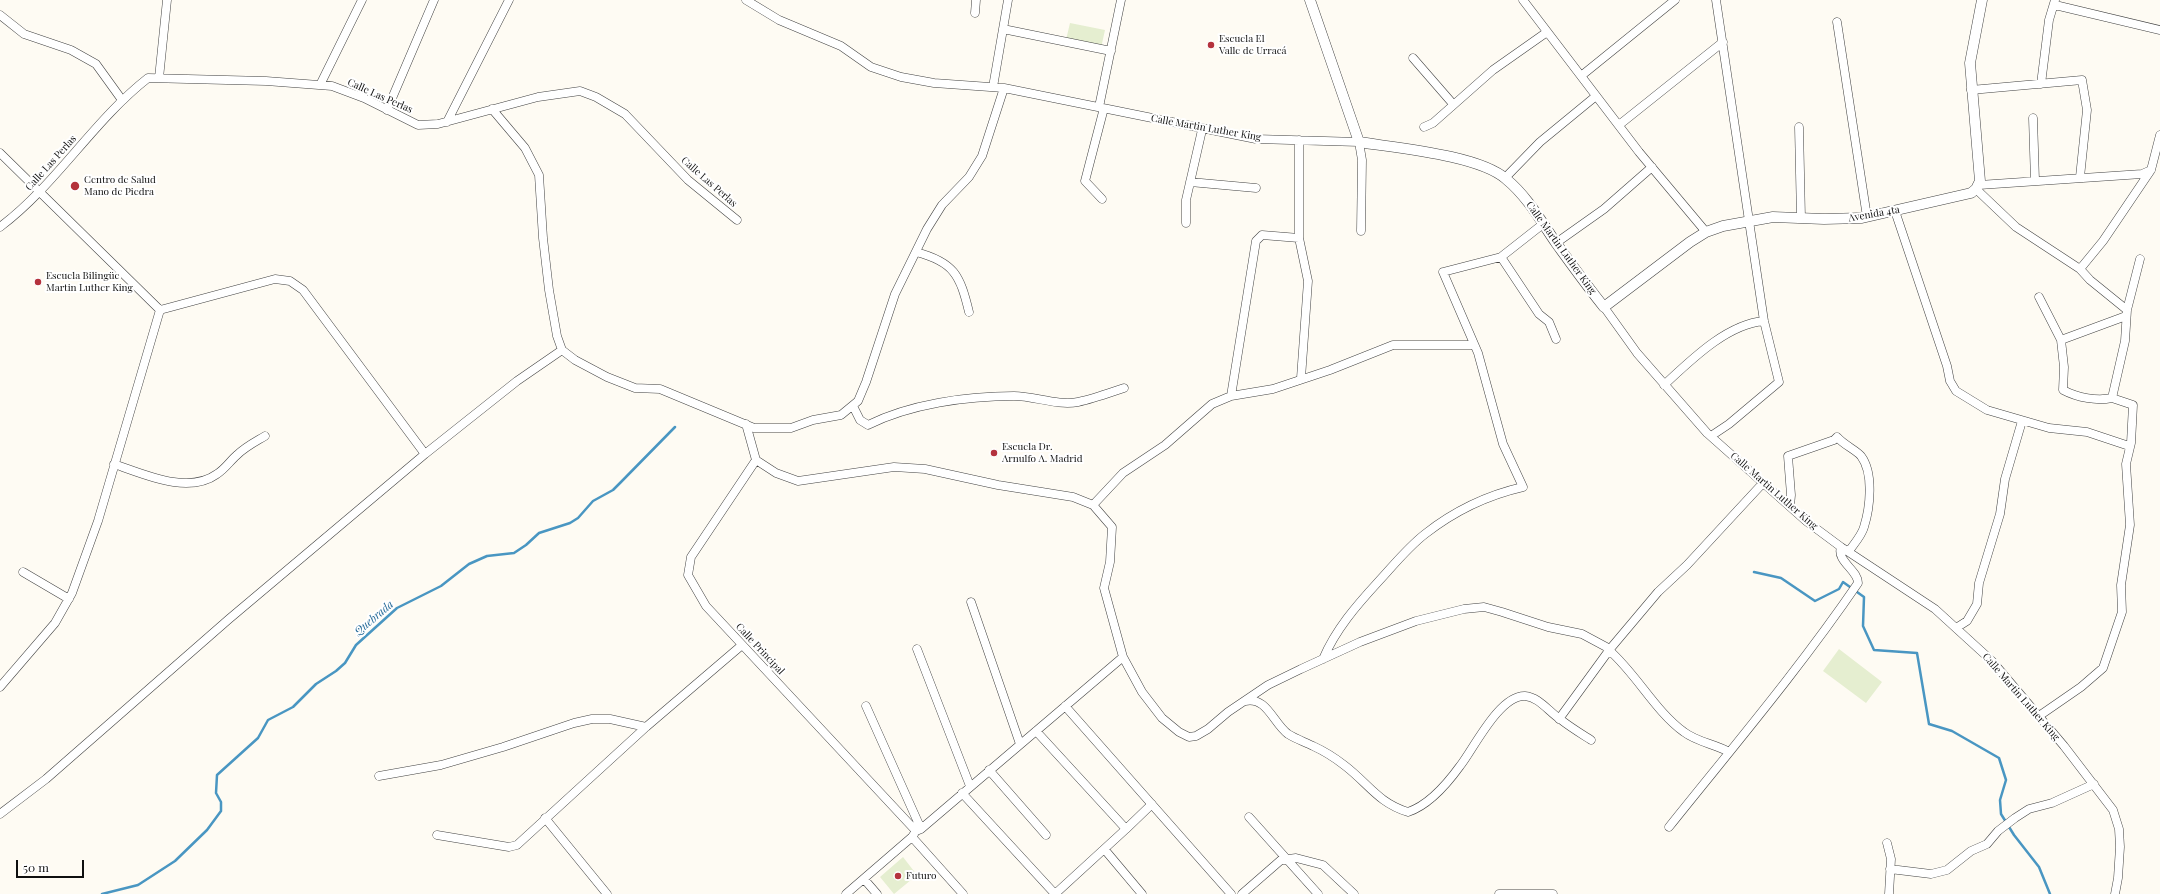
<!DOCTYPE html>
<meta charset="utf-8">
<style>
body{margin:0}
#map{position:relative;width:2160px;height:894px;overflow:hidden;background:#fefbf3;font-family:"Playfair Display",serif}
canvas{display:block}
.scale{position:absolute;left:16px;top:860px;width:68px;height:18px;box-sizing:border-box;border:2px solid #0f0f0f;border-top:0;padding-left:5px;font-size:12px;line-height:14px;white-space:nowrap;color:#0f0f0f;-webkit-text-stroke:3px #fff;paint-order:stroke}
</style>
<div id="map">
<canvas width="2160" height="894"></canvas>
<div class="scale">50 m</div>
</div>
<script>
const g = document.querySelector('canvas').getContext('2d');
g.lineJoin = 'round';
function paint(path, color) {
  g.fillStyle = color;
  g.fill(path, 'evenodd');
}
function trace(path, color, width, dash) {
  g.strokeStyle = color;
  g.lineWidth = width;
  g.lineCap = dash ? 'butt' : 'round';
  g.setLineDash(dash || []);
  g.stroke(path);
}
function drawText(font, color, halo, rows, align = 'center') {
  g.font = font + ' "Playfair Display",serif';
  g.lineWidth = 4;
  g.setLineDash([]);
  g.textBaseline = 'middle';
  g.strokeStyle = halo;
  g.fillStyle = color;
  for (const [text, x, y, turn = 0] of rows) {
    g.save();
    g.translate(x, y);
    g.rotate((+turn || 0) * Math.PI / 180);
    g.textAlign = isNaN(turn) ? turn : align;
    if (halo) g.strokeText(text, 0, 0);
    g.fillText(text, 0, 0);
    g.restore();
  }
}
paint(new Path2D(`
 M1070,23L1105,30L1101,48L1066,40Z
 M1839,649L1882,682L1866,703L1823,671Z
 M903,857L917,875L894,894L880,877Z`), '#e5eed0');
trace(new Path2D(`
 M1754,572L1781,578L1815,601L1839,589L1843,582L1864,597L1863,626L1874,650L1917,653L1929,724L1952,731L1999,758L2006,780L2000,800L2001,814L2014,835L2039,867L2050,894
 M102,894L138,885L175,861L207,830L221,811V802L216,793L217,775L258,738L268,720L293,707L316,684L336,671L345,663L356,645L397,608L441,586L469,564L487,556L514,553L526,545L539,533L570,523L578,518L593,501L613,490L621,482L675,427`), '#4996c2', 2.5);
const minor = new Path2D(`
 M746,0L779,20L841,46L871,67L901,77L934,83L1004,88L1256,139L1359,142L1362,160L1361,231
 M1523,0L1639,152L1706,232
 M2055,5L2160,30
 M975,13L976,0
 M0,15L24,34L71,50L96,64L122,100
 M1837,22L1867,217
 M1003,29L1111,51
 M1413,58L1453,104
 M1581,76L1675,0
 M159,78L167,0
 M2041,84L2049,20L2055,0
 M320,85L362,0
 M993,87L1008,0
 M1971,90L2082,80L2087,110L2080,177
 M1099,107L1121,0
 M492,109L525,148L539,175L543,238L549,290L557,336L562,350L575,360L607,377L635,388L660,389L754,428H791L813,420L841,415L858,401L866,382L895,294L927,229L942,205L969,177L982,156L1004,88
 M387,110L434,0
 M2033,118L2035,181
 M447,122L509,0
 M1619,125L1723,42
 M1424,127L1433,123L1493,70L1547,32
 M1799,127L1801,218
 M1299,140V238L1308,281L1301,378
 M0,153L160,310
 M1505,178L1540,142L1596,96
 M1190,182L1256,188
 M1979,185L2142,174L2151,170
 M1976,189L2016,227L2080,269L2090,280L2127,310
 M1102,199L1085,181L1104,108
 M1895,211L1947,366L1950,381L1956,391L1987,410L2049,428L2087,432L2129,446
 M1186,223V200L1202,130
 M0,227C56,185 93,121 148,78L266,81L332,86L364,98L418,125L438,124L538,97L580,91L596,97L625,114L688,180L737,220
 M1556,243L1604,209L1652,167
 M916,252C954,262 960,275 969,312
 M1501,257L1539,314L1549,322L1556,339
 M2080,269L2103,241L2151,170L2160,135
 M2039,297L2061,340L2064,367L2063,390C2078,398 2097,401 2112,398
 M1604,307L1637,353L1707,433L1806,521L1841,547L1935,609L1992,661L2064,746L2113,810L2119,829L2120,847L2118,878L2115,894
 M160,310L275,279L290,281L303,290L425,454
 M2061,340L2126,316
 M1664,385C1691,360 1727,324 1764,321
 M1231,396L1256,241L1262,235L1299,238
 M853,406L860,420L868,425C910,404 967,396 1014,396C1035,396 1057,406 1078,402C1093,399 1109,393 1124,388
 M746,424L756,460L776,473L798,481L894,467L925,469L998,485L1073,497L1093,505L1112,527L1110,562L1104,588L1123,657L1142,692L1162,718L1179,732L1189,737L1196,736L1208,729L1228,712L1268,685L1301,669L1360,642L1416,621L1464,609L1484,607L1502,612L1548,627L1582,634L1610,649
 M1711,436L1729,424L1779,382L1764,321L1716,0
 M756,460L691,557L688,575L706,606L916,831
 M114,464C144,474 188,495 217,474C225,469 230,461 237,455C245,447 255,442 265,436
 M1093,505L1123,473L1165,445L1212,404L1231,396L1273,389L1330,370L1393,345H1474
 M1790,506L1791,495L1788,456L1834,440L1837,437C1844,445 1856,450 1861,456C1874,473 1870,508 1864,527C1862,535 1854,544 1849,551
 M23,572L69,599
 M971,602L1020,744
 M1956,628L1967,621L1977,604L1979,583L2000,514L2005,479L2022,421
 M917,649L970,786
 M1610,651C1637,675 1656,712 1684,732C1697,742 1715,744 1729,752
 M1323,659C1336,629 1356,606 1378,582C1393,566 1407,548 1425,534C1453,512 1488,495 1523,487L1503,444L1478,353L1443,272L1501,257L1543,224
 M0,687L55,623L72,593L98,521L160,310
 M1245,701C1267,696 1273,723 1288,734C1296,739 1305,742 1313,746C1324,751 1335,758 1344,765C1368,783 1378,803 1408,812C1429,805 1447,784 1460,766C1473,750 1499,695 1525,696C1539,697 1549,712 1560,719C1570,727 1580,733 1591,740
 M866,706L921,829
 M1065,706L1231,894
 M2039,716L2081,687L2103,668L2122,612L2121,585L2130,525L2126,464L2131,443L2133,405L2112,398L2125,341L2127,310L2140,259
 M1559,719L1610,649L1658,592L1687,565L1763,483
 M1036,731L1126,829L1152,804
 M989,770L1046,835
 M379,776L441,765L503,747L574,723L592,719H610L646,727
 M962,793L1055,894
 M0,814L46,779L229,619L425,454L517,381L562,350
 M1249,817L1318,894
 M545,818L607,894
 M1669,827C1733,747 1800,668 1858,583C1858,570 1836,561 1841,547
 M437,835L509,847L517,845L646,727L742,645
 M912,837L963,894
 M1887,843L1891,859L1889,894
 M1105,850L1142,894
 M1890,869L1931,874L1947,870L1971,851L1987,844L1998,831L2015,818L2029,809L2052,803L2094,784
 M864,879L877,894
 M846,894L912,837L916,831L921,829L1123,657
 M1055,894L1126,829
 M1242,894L1281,860L1296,858L1323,865L1354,894
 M1499,894H1553`);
const tertiary = new Path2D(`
 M1310,0L1359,142C1396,148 1479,155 1506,179C1527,196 1541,221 1556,243C1572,265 1587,286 1604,307L1690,242L1706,232L1723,226L1773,217L1824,219L1862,218L1971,193L1976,189L1980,181L1970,63L1982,0`);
trace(minor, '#424242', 9);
trace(tertiary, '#424242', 11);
trace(minor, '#fff', 8);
trace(tertiary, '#fff', 10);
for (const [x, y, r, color] of [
 [1211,45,4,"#b4323d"],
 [75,186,5,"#b4323d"],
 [38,282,4,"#b4323d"],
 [994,453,4,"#b4323d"],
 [898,876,4,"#b4323d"]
]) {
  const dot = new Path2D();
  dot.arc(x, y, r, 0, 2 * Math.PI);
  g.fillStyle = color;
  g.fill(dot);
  trace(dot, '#fff', 1.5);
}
drawText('10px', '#0f0f0f', '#fff', [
 ["Escuela El",1219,39],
 ["Valle de Urracá",1219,51],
 ["Centro de Salud",84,180],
 ["Mano de Piedra",84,192],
 ["Escuela Bilingüe",46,276],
 ["Martin Luther King",46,288],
 ["Escuela Dr.",1002,447],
 ["Arnulfo A. Madrid",1002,459],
 ["Futuro",906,876]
], 'left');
drawText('10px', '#0f0f0f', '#fff', [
 ["Calle Las Perlas",380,96,24],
 ["Calle Martin Luther King",1206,128,10],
 ["Calle Las Perlas",51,163,-48],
 ["Calle Las Perlas",709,182,41],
 ["Avenida 4ta",1874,214,-10],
 ["Calle Martin Luther King",1561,248,54],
 ["Calle Martin Luther King",1774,491,41],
 ["Calle Principal",760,649,47],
 ["Calle Martin Luther King",2021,697,49]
]);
drawText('italic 11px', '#226897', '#fff', [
 ["Quebrada",374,618,-40]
]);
</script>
